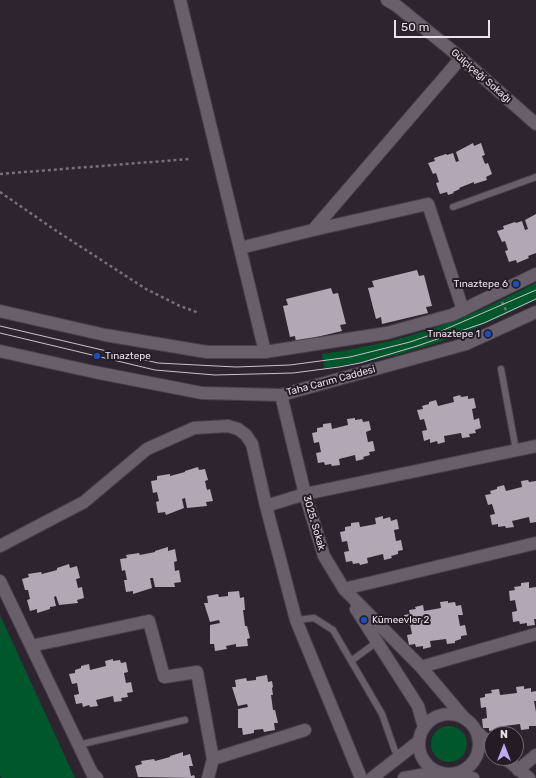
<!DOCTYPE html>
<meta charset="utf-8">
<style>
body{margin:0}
#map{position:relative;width:536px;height:778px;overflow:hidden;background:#2d242f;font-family:Rubik,sans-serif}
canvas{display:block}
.north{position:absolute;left:484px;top:726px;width:40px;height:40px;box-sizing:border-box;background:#241b25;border:1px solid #736b74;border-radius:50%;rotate:0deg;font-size:11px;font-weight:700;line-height:16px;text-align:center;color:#e9e3ea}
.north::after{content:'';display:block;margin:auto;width:14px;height:18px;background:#c1a8f3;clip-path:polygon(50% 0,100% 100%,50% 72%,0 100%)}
.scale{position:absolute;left:394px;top:20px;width:96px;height:18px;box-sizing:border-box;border:2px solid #e9e3ea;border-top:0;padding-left:5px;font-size:12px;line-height:14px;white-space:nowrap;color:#e9e3ea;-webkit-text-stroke:3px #241b25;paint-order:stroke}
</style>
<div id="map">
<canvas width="536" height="778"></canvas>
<div class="north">N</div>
<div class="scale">50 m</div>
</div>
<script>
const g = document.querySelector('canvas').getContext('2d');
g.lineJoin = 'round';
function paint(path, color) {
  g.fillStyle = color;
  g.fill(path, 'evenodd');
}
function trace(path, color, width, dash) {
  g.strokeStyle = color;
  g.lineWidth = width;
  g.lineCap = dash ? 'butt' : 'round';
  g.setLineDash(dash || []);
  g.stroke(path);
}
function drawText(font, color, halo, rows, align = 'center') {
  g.font = font + ' Rubik,sans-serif';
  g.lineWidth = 4;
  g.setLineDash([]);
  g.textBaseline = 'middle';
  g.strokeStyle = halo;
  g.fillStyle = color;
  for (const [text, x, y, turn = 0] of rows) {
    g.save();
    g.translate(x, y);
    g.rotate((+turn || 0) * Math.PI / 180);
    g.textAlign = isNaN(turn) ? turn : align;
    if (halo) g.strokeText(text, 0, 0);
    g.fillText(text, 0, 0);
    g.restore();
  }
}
paint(new Path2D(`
 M536,283V300C496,319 457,338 414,350C384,359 354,364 324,368L322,354C370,347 417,336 461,318C487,308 511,295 536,283Z
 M0,615L75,778H2L0,776Z
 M431 744a18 18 0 1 1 36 0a18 18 0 1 1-36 0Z`), '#00572c');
paint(new Path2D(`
 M473,143L474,146L481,143L485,155L482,156L485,164L488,163L492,174L486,177L487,180L474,184V182L459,188L460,189L453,192L454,193L448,195L447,192L440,194L436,183L439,182L436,173L433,174L428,163L435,161L434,158L446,154L447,155L453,153L456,162L459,161L456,152Z
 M536,214V253L528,256L529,258L517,263L516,260L509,262L505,251L508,250L505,241L502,242L497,231L504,229L503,226L515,222L516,223L522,221L525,230L528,229L525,220Z
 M417,270L419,276L424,275L432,306L426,307L428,313L382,324L381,317L376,319L368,288L374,287L372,281Z
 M331,288L333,294L338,293L346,324L340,325L342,331L296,342L295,336L290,337L283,306L288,305L286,299Z
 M460,395L461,397L468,396V399L474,398L476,408L472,409L474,420L479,418L481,428L475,430L476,433L469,434L470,437L462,438L461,433L444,436L445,442L438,444L437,441L430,443V439L424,441L422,431L427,430L424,419L420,420L417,410L423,409L422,406L429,404V402L436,400L438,406L454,402L453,397Z
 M355,418V420L362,419L363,422L369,421L371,430L366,432L368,442L373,441L375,451L369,452L370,455L363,457L364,459L356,461L355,455L339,459L340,465L332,466L331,464L325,465L324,462L318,463L316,453L321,452L319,442L314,443L312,433L317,432V428L323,427V424L331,423L332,429L348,425L347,419Z
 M198,467L199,470L205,469L208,480L205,481L207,490L210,489L213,501L206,502L207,506L187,508L185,498L182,499L184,508L166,515L165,512L158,513L156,502L159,501L157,492L153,493L151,481L157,480V476L170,474V476L185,472V471Z
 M528,480L529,482L536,481V522L530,523L529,517L512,521L514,527L506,528L505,526L498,527V524L492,525L490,515L495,514L492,504L488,505L485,495L491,494L490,491L497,489V487L504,485L506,491L522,487L521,481Z
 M383,516V519L390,517L391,521L397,519L399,529L394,530L396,541L401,540L403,550L398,551V554L391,556L392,558L384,560L383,554L367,558L368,563L360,565L359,563L353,564L352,561L346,562L344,552L349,551L347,541L342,542L340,532L345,531V527L351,526V523L359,522L360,527L376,524L375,518Z
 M168,547V551L175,549L177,561L174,562L175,571L179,570L181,582L174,583L175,587H155L153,578H150L152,588L133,594V591L126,592L124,580H127L125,570L122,571L120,559L127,558L126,555L139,553L140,555L155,552V551Z
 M69,564L70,568L77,566L80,578L76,579L78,588L82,587L84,598L77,600L78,603L59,605L56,596L54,597L56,606L50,607V609L37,613V609L30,611L27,600L30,599L28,590H25L22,579L29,577L28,574L41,572L42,574L57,570V568Z
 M529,582V588L536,587V619H534L535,625L527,626V623L520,624L519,621L513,622L512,612L517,611L515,600L510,601L509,591L515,590L514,587L521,586V583Z
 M239,591L240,598L244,597L245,610H243L245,626H247L250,638L247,639L248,646L236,647V644L226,646L227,649L215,651L214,644H210V625L220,623L219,620L210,622L204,603H208L207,596L218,594L219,597L228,596V592Z
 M448,601V603L455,602L456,606L461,605L463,615H458L460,626L465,625L467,635L461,636V639L455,641V643L447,644L446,639L430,641L431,647L423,649V646L416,647L415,644L409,645L407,635L412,634L410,624L406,625L404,615L410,614L409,610L416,609L415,607L423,605L424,611L441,608L440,602Z
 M113,659V661L120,660L121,663L126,662L128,672L124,673L126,683L131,682L133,692L127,693L128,697L121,698L122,701L114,702L113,696L96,700L98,706L90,707L89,705L83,707L82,703L76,704L74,695L79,694L77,683L72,684L69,674L75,673V670L81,668V666L89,664L90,670L106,666L105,661Z
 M267,675L268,682L272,681L273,687L272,688L273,695H271L273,710H275L278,723H274L275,730L264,732L263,729L254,730V733L243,735L242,728H238V709L248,707L247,704L238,706L232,687H236L235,680L246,678L247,681L256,680V677Z
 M524,686V689L531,688V692L536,691V701H534L536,712V726H529V729L521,730L520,724L504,726V732L497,733L496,730L489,731V728H483L482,719L487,718L486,707L481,708L480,698L485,697V694L492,693L491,690L499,689L500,695L517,693L516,687Z
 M183,752V756L190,754L193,766H189L191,776L194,775L195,778L138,777L135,766L142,764L141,761L154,759L155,761L170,757V756Z`), '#b2a8b5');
const lane = new Path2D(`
 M453,207L536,177
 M501,369L516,450
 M296,620L314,618L333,630L382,714L395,751
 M351,661L377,642
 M78,745L185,720`);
const street = new Path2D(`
 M180,0L265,352
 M387,0L397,6L461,58L536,124
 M313,230L461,58
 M240,248L313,230L428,204L463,310
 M281,395L305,494L324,556L344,589L421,667L465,719
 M266,506L305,494L536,446
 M0,546L84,502L147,449L194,428L228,426L238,429L246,435L252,444L266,506L296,620L361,778
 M0,581L92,773L97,778
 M344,589L536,543
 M356,609L418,706L424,727
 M31,646L149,621L164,677L197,672L213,759L208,778
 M421,667L536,634
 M419 744a30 30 0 1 1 60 0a30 30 0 1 1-60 0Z
 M476,731L492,746
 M505,758L529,778
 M213,759L305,730
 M518,770L536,755
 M454,774L473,778
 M372,778L418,742
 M404,778L438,772`);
const secondary = new Path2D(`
 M0,311L105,335L207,352H265L387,333L452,315L536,274
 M0,351L94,372L202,393L281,395L466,344L536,312`);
trace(lane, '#49404a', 8);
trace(street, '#49404a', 14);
trace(secondary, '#49404a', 14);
trace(new Path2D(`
 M0,174L189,159
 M0,192L55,230L146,289L180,306L199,313
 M502,302L507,312`), '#787079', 2.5, [3, 3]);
trace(lane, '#695f6b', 6);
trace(street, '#695f6b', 12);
trace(secondary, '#695f6b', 12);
trace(new Path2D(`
 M0,326L158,363L236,367L290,365L350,357L410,342L439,332L536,290
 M0,333L155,370L215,375L293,373L339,367L360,363L417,346L484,323L536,299`), '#c9c2ca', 1);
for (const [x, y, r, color] of [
 [516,284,4,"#1a4fb4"],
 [488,334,4,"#1a4fb4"],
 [97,356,4,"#1a4fb4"],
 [364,620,4,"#1a4fb4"]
]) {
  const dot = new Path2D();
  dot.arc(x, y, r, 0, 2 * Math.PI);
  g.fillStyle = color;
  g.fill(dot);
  trace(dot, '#241b25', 1.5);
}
drawText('10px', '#e9e3ea', '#241b25', [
 ["Gülçiçeği Sokağı",481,76,41],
 ["Taha Carım Caddesi",331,381,-15],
 ["3025. Sokak",314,523,74]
]);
drawText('10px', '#e9e3ea', '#241b25', [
 ["Tınaztepe 6",508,284],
 ["Tınaztepe 1",480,334],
 ["Tınaztepe",105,356,"left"],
 ["Kümeevler 2",372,620,"left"]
], 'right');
</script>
